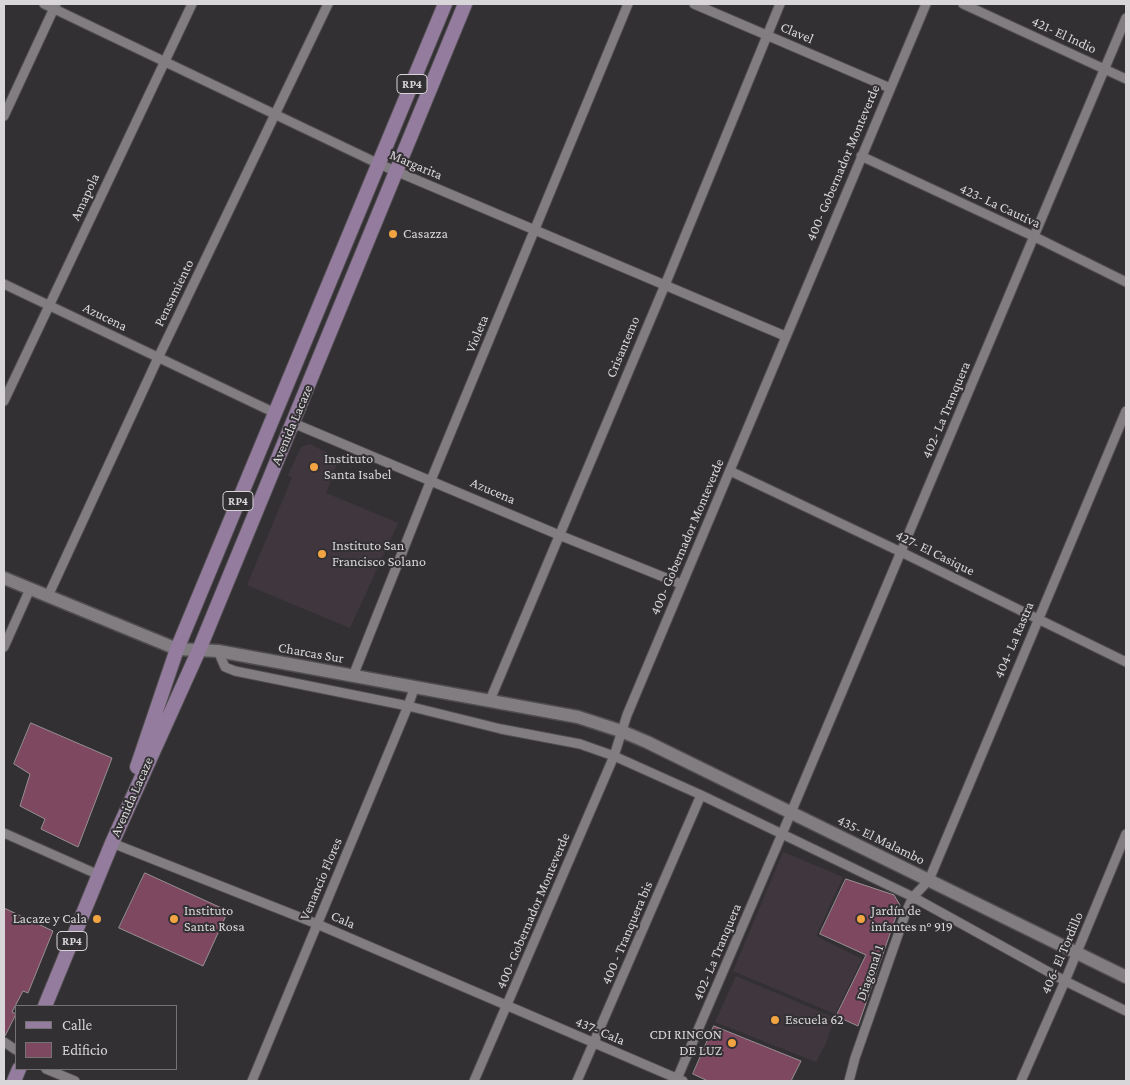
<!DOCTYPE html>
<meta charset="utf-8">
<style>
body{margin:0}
#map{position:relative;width:1130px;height:1085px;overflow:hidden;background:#333033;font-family:"Crimson Pro",serif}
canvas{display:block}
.frame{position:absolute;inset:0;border:5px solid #d8d6d8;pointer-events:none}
.legend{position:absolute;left:15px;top:1005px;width:162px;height:65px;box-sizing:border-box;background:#333033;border:1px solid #757275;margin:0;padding:6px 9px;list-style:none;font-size:15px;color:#d8d6d8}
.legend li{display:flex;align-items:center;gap:10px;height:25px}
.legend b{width:25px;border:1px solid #757275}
</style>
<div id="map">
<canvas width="1130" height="1085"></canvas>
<div class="frame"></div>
<ul class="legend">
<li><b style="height:6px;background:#947c9f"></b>Calle</li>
<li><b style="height:14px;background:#7f4861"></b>Edificio</li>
</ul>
</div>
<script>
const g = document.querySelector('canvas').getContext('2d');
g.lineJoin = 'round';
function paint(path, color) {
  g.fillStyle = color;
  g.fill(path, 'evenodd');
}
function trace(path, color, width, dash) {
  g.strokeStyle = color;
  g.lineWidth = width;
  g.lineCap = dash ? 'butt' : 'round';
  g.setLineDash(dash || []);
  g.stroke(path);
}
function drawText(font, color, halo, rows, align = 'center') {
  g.font = font + ' "Crimson Pro",serif';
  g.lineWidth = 4;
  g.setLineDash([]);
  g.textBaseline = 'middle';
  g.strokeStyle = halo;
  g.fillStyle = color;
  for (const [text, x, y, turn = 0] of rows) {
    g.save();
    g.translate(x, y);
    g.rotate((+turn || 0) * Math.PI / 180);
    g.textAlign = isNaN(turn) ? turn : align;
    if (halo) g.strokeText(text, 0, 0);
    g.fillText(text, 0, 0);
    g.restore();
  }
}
paint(new Path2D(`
 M310,444L339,459L326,493L398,523L350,628L247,585L292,478L288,475L301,447Z
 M783,852L843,877L816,936L862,959L835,1014L733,971Z
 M736,976L835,1018L826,1043L816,1062L715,1022Z`), '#40373e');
const building = new Path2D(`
 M31,723L112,758L78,847L41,829L45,819L20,806L30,774L14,764Z
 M145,873L228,911L203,966L119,928Z
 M846,879L894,895L900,905L858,1026L836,1016L866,955L820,934Z
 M4,908L53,931L28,993L23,991L12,1012L16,1014L5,1036H4Z
 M714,1026L801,1061L791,1081H708L693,1074Z`);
paint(building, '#7f4861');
trace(building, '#969092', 1);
const street = new Path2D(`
 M44,4L379,164L785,336
 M694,4L890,88
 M963,4L1126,79
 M4,116L56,4
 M861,156L1035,237L1126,282
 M4,284L275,413
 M4,401L192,4
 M293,423L559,535L681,584
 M730,471L901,552L1126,662
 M48,596L158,358L328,4
 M4,647L30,589
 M218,651L225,667L235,671L408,706L501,729L580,744L614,756L701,795L913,897L1065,981L1126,1011
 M353,676L431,480L628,4
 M490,700L665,285L780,4
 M4,833L99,875
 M112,843L317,924L683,1081
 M4,1042L16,1050
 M46,1069L75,1081
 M252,1081L408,706L415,686
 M474,1081L614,756L627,715L926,4
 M577,1081L701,795
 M676,1081L782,834L1126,18
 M849,1081L855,1058L906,912L913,897L929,880L1126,411
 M1021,1081L1065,981L1126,834`);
const secondary = new Path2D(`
 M4,578L177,649L218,651L578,717L621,731L647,742L1126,977`);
const primary = new Path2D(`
 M137,767L177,649L445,4
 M45,1006L112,843L199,650L465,4
 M14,1081L19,1069`);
trace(street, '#504d4f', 11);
trace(secondary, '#504d4f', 15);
trace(primary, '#504d4f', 16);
trace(street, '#817d80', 9);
trace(secondary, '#817d80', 12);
trace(primary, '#947c9f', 14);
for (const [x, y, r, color] of [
 [393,234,5,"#f3a442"],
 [314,467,5,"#f3a442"],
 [322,554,5,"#f3a442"],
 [97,919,5,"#f3a442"],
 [174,919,5,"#f3a442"],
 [861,919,5,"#f3a442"],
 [775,1020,5,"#f3a442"],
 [732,1043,5,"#f3a442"]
]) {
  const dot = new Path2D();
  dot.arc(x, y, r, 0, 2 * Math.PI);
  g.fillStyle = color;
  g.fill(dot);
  trace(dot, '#333033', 2);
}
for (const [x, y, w] of [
 [412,84,30],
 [238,501,30],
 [72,941,30]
]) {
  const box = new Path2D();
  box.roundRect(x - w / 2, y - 9.5, w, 19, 4);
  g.fillStyle = '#333033';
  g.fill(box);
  trace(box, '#d8d6d8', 1);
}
drawText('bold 12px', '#d8d6d8', null, [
 ["RP4",412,84],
 ["RP4",238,501],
 ["RP4",72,941]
]);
drawText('14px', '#d8d6d8', '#333033', [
 ["Clavel",797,33,23],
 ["421- El Indio",1064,35,25],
 ["400- Gobernador Monteverde",843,163,-67],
 ["Margarita",416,165,23],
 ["Amapola",85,197,-65],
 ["423- La Cautiva",1000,206,25],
 ["Pensamiento",174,293,-64],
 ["Azucena",105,317,26],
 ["Violeta",477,334,-68],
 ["Crisantemo",623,347,-67],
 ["402- La Tranquera",946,410,-67],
 ["Avenida Lacaze",292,425,-67],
 ["Azucena",493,491,23],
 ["400- Gobernador Monteverde",687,537,-67],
 ["427- El Casique",935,553,26],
 ["404- La Rastra",1014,640,-67],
 ["Charcas Sur",311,653,10],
 ["Avenida Lacaze",132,797,-66],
 ["435- El Malambo",881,840,26],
 ["Venancio Flores",321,879,-67],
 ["400- Gobernador Monteverde",533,911,-67],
 ["Cala",343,920,23],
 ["400 - Tranquera bis",627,933,-67],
 ["402- La Tranquera",717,952,-67],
 ["406- El Tordillo",1062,953,-67],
 ["Diagonal 1",870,973,-71],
 ["437- Cala",600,1031,23]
]);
drawText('14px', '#d8d6d8', '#333033', [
 ["Casazza",403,234],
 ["Instituto",324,459],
 ["Santa Isabel",324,475],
 ["Instituto San",332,546],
 ["Francisco Solano",332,562],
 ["Instituto",184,911],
 ["Santa Rosa",184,927],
 ["Jardín de",871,911],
 ["infantes n° 919",871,927],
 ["Lacaze y Cala",87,919,"right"],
 ["Escuela 62",785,1020],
 ["CDI RINCON",722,1035,"right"],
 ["DE LUZ",722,1051,"right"]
], 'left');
</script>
